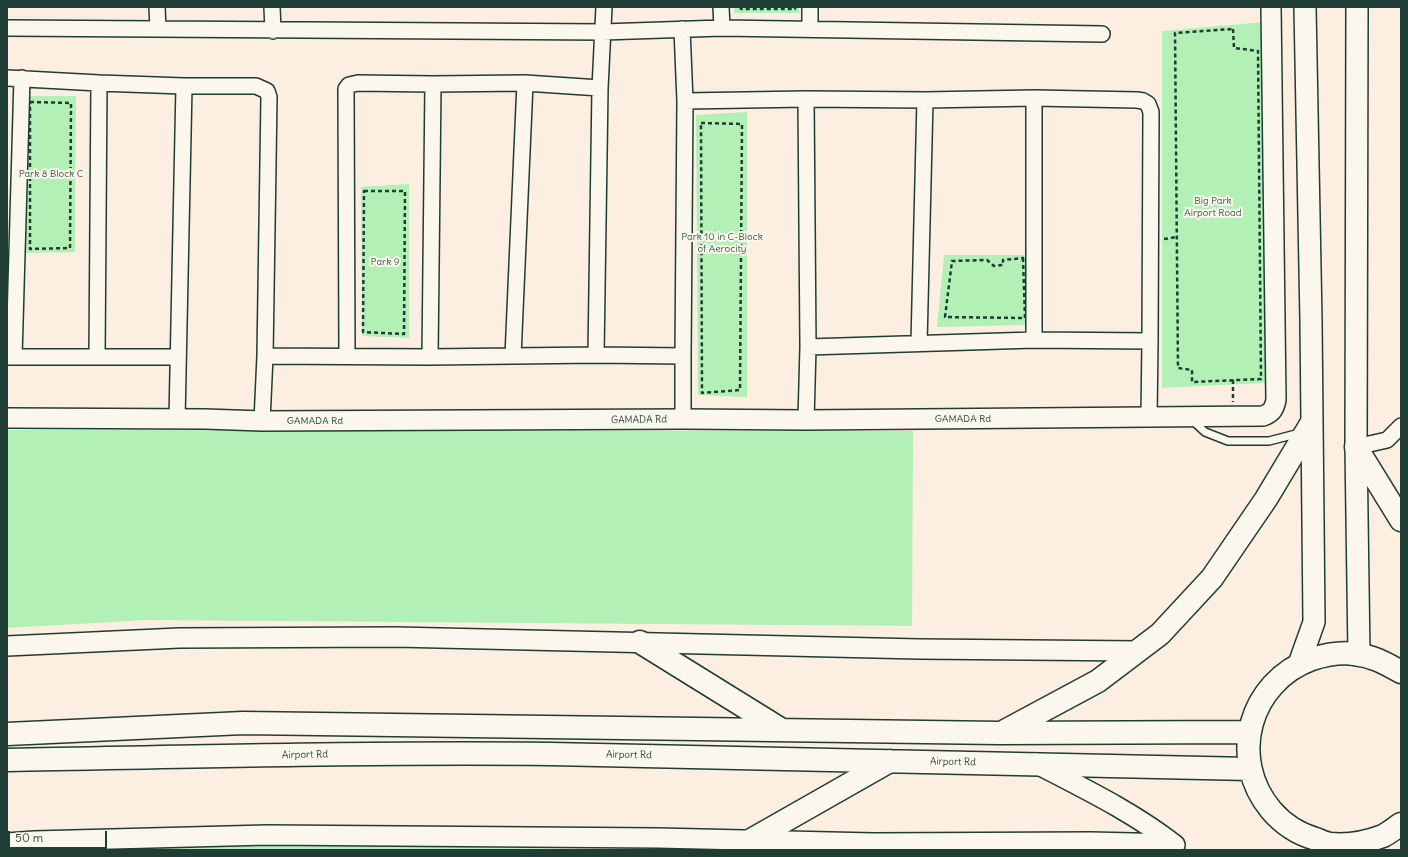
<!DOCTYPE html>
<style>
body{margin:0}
#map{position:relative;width:1408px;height:857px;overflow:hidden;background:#fceee0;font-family:Delius,sans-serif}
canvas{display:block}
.frame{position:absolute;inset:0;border:8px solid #1f3d34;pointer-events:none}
.scale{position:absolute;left:8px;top:831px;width:99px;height:18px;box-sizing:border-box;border:2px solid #1f3d34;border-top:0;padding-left:5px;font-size:12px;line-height:14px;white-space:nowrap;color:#1f3d34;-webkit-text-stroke:3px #fbf7ec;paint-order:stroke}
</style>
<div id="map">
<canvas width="1408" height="857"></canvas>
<div class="frame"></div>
<div class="scale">50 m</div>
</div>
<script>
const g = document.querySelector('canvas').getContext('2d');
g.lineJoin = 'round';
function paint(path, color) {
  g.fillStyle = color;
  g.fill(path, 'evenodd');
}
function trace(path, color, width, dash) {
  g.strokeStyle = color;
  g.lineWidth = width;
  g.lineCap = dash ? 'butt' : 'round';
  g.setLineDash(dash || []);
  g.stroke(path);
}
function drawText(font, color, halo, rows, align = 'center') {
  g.font = font + ' Delius,sans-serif';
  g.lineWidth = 4;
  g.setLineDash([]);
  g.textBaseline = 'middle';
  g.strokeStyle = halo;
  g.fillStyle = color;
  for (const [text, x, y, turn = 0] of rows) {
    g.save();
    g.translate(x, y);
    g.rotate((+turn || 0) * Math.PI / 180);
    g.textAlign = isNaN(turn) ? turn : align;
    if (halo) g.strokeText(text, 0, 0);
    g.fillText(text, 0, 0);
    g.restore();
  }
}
paint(new Path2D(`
 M734,7H799V13H734Z
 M1264,22L1265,383L1162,388V31Z
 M26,96H76L75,252L26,253Z
 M747,112V397L698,395L696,115Z
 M409,184V338L362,336L361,187Z
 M944,255H1027V325L937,327Z
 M7,430L913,431L912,626L147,620L7,628Z
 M285,843L609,850H59Z`), '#b3f0b6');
const service = new Path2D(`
 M1192,420L1205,432L1228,441H1269L1296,434L1300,431`);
const minor = new Path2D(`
 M157,7L158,29
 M272,7L273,31
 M721,7L722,28
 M810,7V29
 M7,28L603,32L722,28L1102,34
 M682,29L685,101L683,356
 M7,78L99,83L97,357
 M99,83L184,86H256L267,91L269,97L265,356L262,421
 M433,84L525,83L600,88
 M1034,98L1137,100L1143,101L1148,104L1151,112L1150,341
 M685,101L806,99
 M919,343L925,100
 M808,347L1034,340
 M596,355L600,88L604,7
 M265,356L430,357L596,355L683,356V419
 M347,356L346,89L349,85L358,83L433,84L430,357
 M513,356L525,83
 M7,357H178
 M14,357L22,78
 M177,419L184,86
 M806,420L808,347L806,99L925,100L1034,98V340L1150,341L1149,418
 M1356,447L1387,440L1401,426`);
const tertiary = new Path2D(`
 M7,418L205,419L262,421L683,419L806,420L1263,416C1271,413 1274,410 1276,400L1271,7
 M7,646L179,638L396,637L919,649L1138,651
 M1035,763C1083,788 1133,812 1175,845
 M7,843L34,841L267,835L658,838L873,843L1091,842L1174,844`);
const secondary = new Path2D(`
 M1357,7L1356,447L1359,655
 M1299,664L1314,622L1311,321L1305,7`);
const primary = new Path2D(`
 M1356,447L1401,520
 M640,642L782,730
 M1401,672C1385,663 1373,656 1354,654C1340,652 1325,655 1312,659C1249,682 1228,758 1271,810C1283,824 1298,834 1316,839C1320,841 1325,843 1330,844C1348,846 1367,842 1383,836C1389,833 1395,828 1401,824
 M1003,732L1098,681L1160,634L1212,578L1266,499L1311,424
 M7,734L243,723L1000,733L1250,732
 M7,760C188,757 369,752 551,754C784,757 1017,763 1250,769
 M751,840L890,761`);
trace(service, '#1f3d34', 10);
trace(minor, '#1f3d34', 18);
trace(tertiary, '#1f3d34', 22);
trace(secondary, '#1f3d34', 24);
trace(primary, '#1f3d34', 25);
trace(new Path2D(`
 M740,7L741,9H795V8
 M1233,29L1234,48L1258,51L1261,379L1192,382V370L1178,368L1175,33Z
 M30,102L71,103L70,248L30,249Z
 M701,123L742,124L740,390L702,393Z
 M364,191H405L404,334L363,332Z
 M1164,239L1177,237
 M1023,258L1025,318L945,317L952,261L987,260L994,266L1003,265V260Z
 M1233,380V402`), '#1f3d34', 2.5, [4, 3]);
trace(service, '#fbf7ec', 7);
trace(minor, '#fbf7ec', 15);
trace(tertiary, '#fbf7ec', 19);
trace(secondary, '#fbf7ec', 21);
trace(primary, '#fbf7ec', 22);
drawText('10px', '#355848', '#fbf7ec', [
 ["Park 8 Block C",51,174],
 ["Big Park",1213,201],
 ["Airport Road",1213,213],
 ["Park 10 in C-Block",722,237],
 ["of Aerocity",722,249],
 ["Park 9",385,262]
]);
drawText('10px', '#1f3d34', '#fbf7ec', [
 ["GAMADA Rd",963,419],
 ["GAMADA Rd",639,420,-1],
 ["GAMADA Rd",315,421],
 ["Airport Rd",305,755,-1],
 ["Airport Rd",629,755,1],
 ["Airport Rd",953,762,1]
]);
</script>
